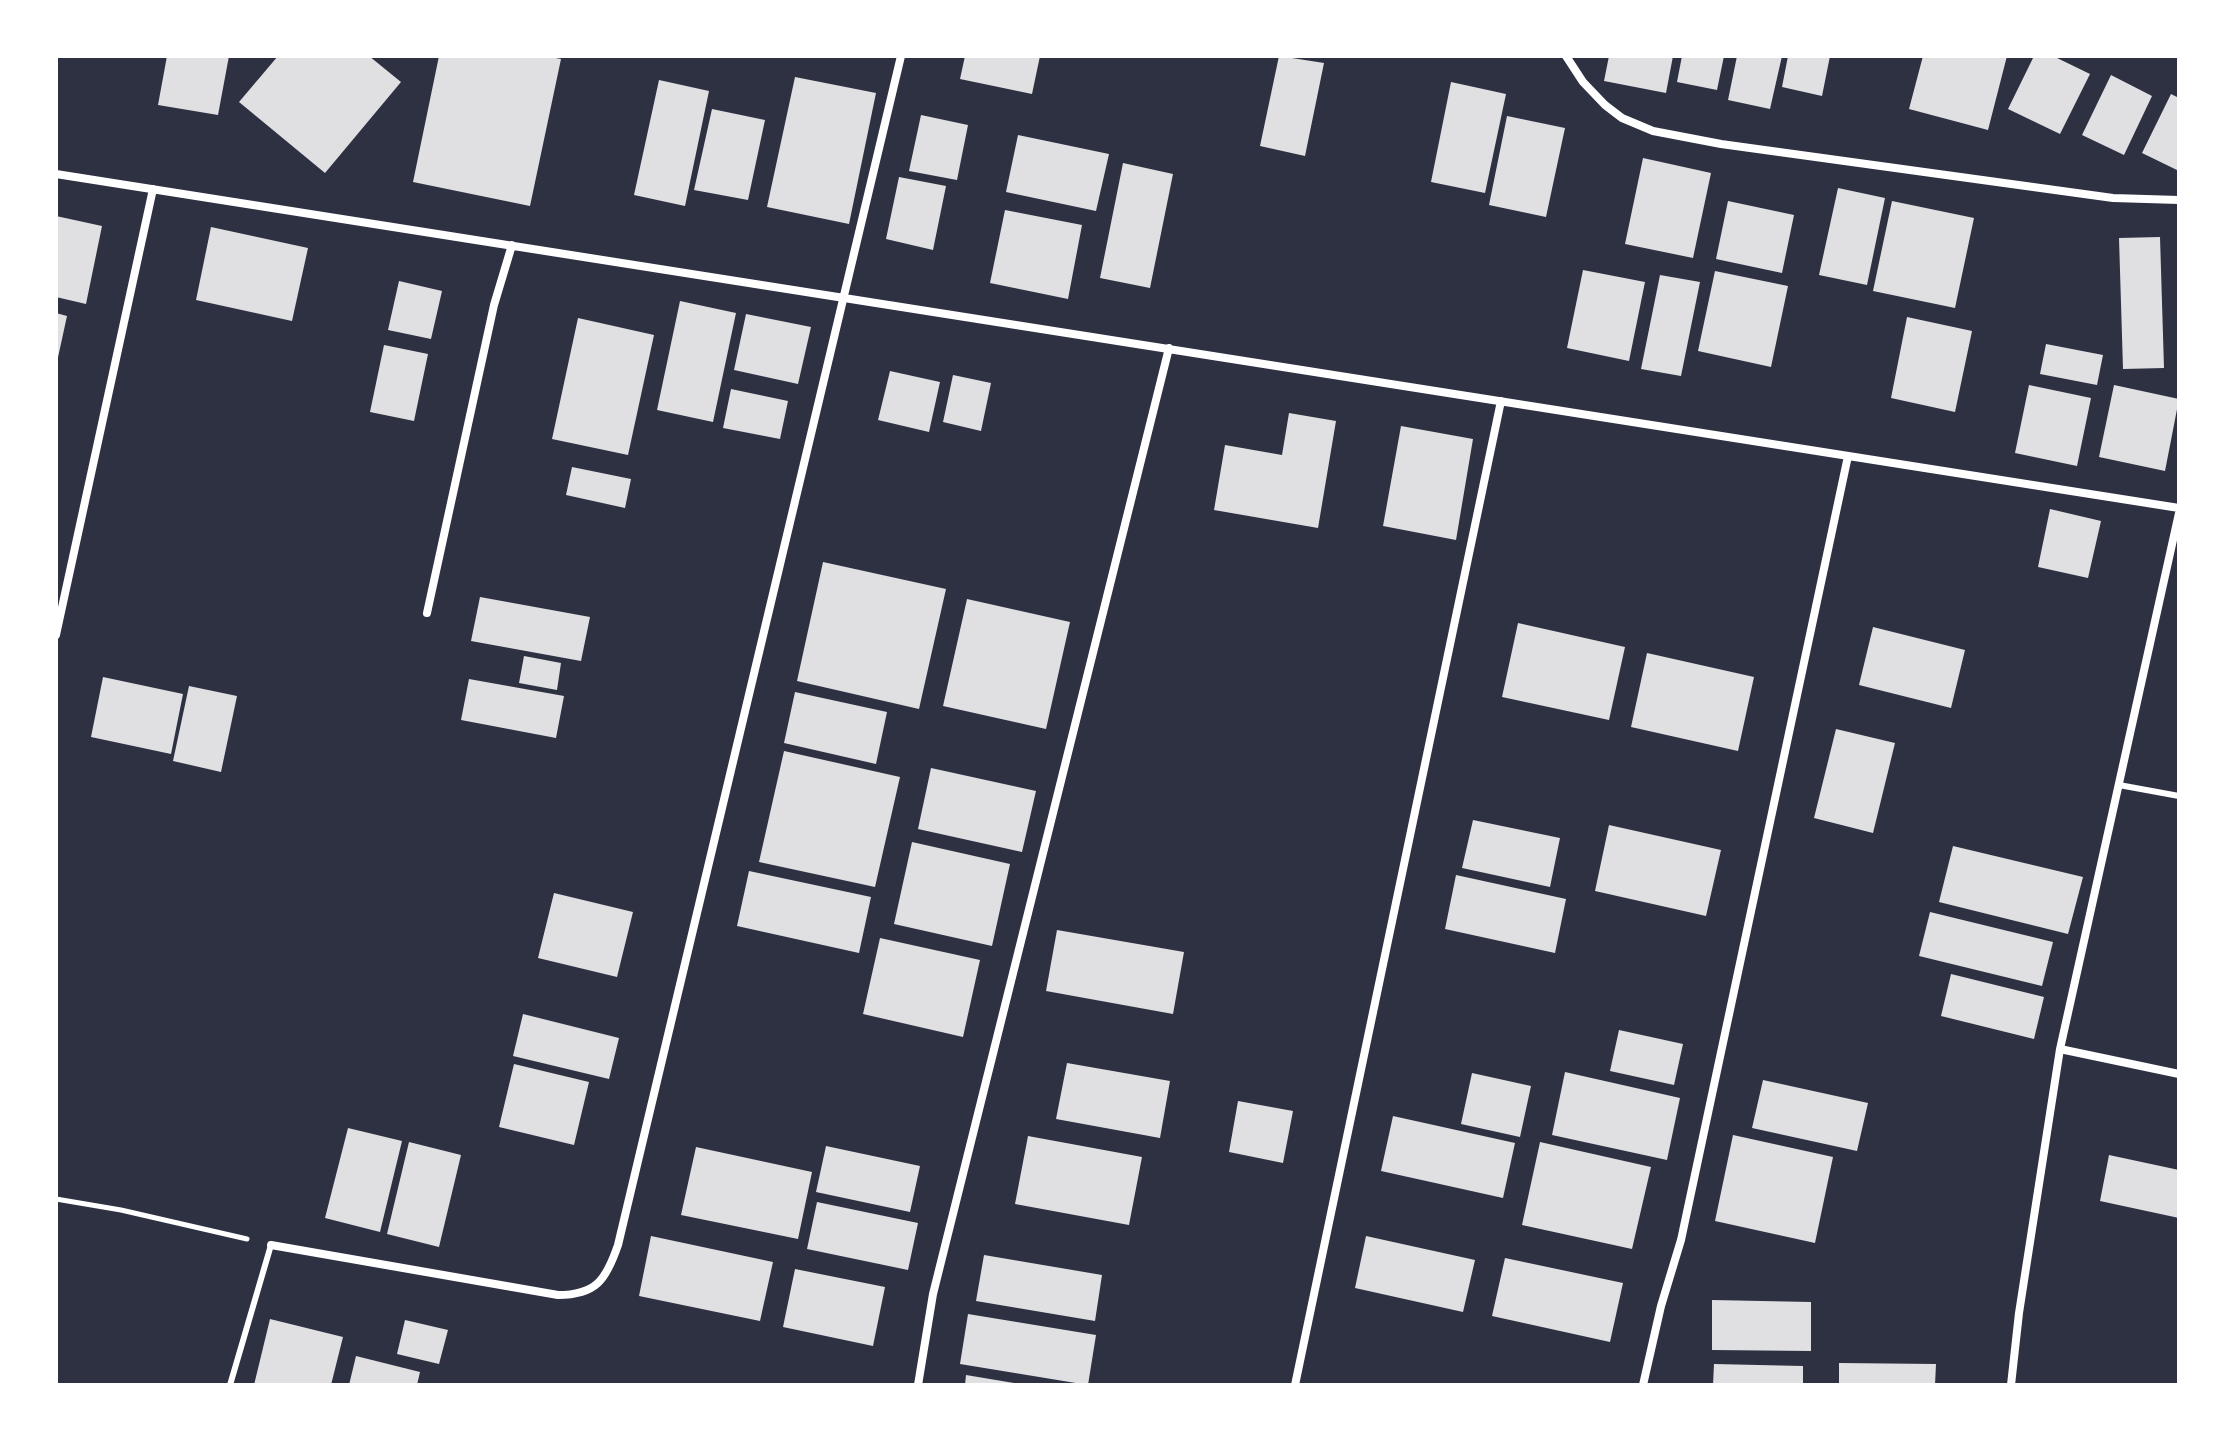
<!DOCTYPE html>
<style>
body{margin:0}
#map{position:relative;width:2235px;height:1441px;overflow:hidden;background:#2d3142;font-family:Ubuntu,sans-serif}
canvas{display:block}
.frame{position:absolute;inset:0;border:58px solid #fff;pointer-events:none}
</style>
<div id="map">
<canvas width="2235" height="1441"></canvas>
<div class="frame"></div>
</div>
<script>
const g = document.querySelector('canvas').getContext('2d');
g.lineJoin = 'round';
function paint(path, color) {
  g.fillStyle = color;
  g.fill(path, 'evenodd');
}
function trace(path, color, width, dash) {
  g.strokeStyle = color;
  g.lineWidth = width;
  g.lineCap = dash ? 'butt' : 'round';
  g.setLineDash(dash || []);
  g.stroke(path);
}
paint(new Path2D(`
 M167,56H229L218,115L158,105Z
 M278,56H369L401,82L325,173L239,102Z
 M439,56H545L561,59L530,206L413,182Z
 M965,56H1040L1032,94L960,79Z
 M1279,56L1324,63L1305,156L1260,146Z
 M1609,56H1673L1666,93L1604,81Z
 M1682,56H1724L1717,90L1677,82Z
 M1737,56H1782L1770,109L1728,100Z
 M1788,56H1830L1822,96L1782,87Z
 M1923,56H2007L1988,130L1909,109Z
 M2034,56H2053L2090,74L2060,134L2008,109Z
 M2111,75L2152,96L2124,155L2082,135Z
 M795,77L876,93L849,224L767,207Z
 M659,80L709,91L685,206L634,195Z
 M1451,82L1506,94L1485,193L1431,182Z
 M2171,94L2179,98V171L2142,153Z
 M712,109L765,120L748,200L694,190Z
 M921,115L968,125L957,180L909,171Z
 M1507,116L1565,128L1546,217L1489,205Z
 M1018,135L1109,154L1096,211L1006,192Z
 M1643,158L1711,173L1693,258L1625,244Z
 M1123,163L1173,174L1150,288L1100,278Z
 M899,177L946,186L933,250L886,239Z
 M1838,188L1885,198L1867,285L1819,275Z
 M1728,201L1794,215L1782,273L1716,259Z
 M1892,201L1974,218L1955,308L1873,291Z
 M1005,210L1082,225L1068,299L990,283Z
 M56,216L102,226L86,304L56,297Z
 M211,227L308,248L292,321L196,300Z
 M2160,237L2164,368L2123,369L2119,238Z
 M1583,270L1645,282L1629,361L1567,348Z
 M1715,271L1788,286L1771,367L1698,351Z
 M1660,275L1700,282L1681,376L1641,369Z
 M399,281L442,291L431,339L388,330Z
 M680,301L736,313L713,422L657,410Z
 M56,313L67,316L57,362H56Z
 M746,314L811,327L798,384L734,370Z
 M1907,317L1972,331L1955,412L1891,398Z
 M578,318L654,335L628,455L552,439Z
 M2046,344L2103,355L2097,385L2040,374Z
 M384,345L428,354L414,421L370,412Z
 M890,371L940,382L929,432L878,420Z
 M953,375L991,383L981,431L943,422Z
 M2029,385L2091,398L2077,466L2015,453Z
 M2114,385L2179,399L2165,471L2099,457Z
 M731,389L788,401L780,439L723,428Z
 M1289,413L1336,421L1318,528L1214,510L1225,445L1282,455Z
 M1401,426L1473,439L1456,540L1383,526Z
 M572,467L631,479L625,508L566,495Z
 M2050,509L2101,521L2088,578L2038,567Z
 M823,562L946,589L919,709L797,681Z
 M480,597L590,617L581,661L471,641Z
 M967,599L1070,622L1046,729L943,706Z
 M1518,623L1625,647L1609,720L1502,697Z
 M1873,627L1965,650L1951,708L1859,685Z
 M1647,653L1754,677L1738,751L1631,727Z
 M524,656L561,663L557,690L519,683Z
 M103,677L183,694L171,754L91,737Z
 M469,679L564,696L556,738L461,720Z
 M189,686L237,696L221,772L173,761Z
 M795,692L887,712L876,764L784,743Z
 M1836,729L1895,743L1873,833L1814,818Z
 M784,751L900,777L875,887L759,862Z
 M931,768L1036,791L1022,852L918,829Z
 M1473,820L1560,838L1550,887L1462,868Z
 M1609,825L1721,850L1706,916L1595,891Z
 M912,842L1010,864L992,946L894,924Z
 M1953,846L2083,877L2068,934L1939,902Z
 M749,871L871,897L859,953L737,926Z
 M1456,875L1566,899L1555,953L1445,929Z
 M554,893L633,912L617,977L538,958Z
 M1930,912L2053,942L2042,986L1919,956Z
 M1057,930L1184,952L1173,1014L1046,991Z
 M880,938L980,960L963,1037L863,1014Z
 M1951,974L2044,997L2034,1039L1941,1016Z
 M523,1014L619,1038L609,1079L513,1056Z
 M1619,1030L1683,1044L1674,1085L1610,1071Z
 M1067,1063L1170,1081L1160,1138L1056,1119Z
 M514,1064L589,1082L574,1145L499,1127Z
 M1565,1072L1680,1098L1667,1160L1552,1135Z
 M1472,1073L1531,1086L1520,1137L1461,1124Z
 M1763,1080L1868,1103L1857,1151L1752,1128Z
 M1238,1101L1293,1111L1283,1163L1229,1152Z
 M1393,1116L1515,1143L1503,1198L1381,1171Z
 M348,1128L402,1141L380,1232L325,1218Z
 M1733,1135L1833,1157L1815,1243L1715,1221Z
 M1028,1136L1142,1157L1129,1225L1015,1204Z
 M409,1142L461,1155L439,1247L387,1234Z
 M1540,1142L1651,1167L1632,1249L1522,1225Z
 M826,1146L920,1166L910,1212L816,1192Z
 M696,1147L812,1172L798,1239L681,1215Z
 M2109,1155L2179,1170V1218L2100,1201Z
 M817,1202L918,1223L908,1270L807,1249Z
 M651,1236L773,1262L760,1321L639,1296Z
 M1366,1236L1475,1260L1463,1312L1355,1288Z
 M984,1255L1102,1275L1095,1321L976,1301Z
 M1505,1258L1623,1283L1610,1342L1492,1316Z
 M795,1269L885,1287L873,1346L783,1327Z
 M1712,1300L1811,1302V1351L1712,1350Z
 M968,1314L1096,1335L1088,1385L960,1364Z
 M270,1319L343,1337L331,1385H254Z
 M405,1320L448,1330L439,1364L397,1354Z
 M356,1356L420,1372L417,1385H349Z
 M1839,1363L1936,1364L1935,1385H1839Z
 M1714,1364L1803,1366V1385H1713Z
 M966,1375L1014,1383V1385H965Z`), '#e0e0e3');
trace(new Path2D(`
 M56,1199L121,1210L247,1239`), '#fff', 5);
trace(new Path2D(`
 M2119,785L2179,796
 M230,1385L271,1245`), '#fff', 6);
trace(new Path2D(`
 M1566,56L1583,82L1605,105L1622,118L1653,131L1721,144L2113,198L2179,200
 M56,174L2179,508
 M427,613L494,305L512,245
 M56,635L153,189
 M2060,1049L2179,1074
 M271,1245L558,1295C596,1295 606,1280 618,1245L901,56
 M918,1385L933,1294L1169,348
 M1295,1385L1501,401
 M1643,1385L1661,1306L1681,1240L1848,456
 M2011,1385L2019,1313L2060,1049L2179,513`), '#fff', 8);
</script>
